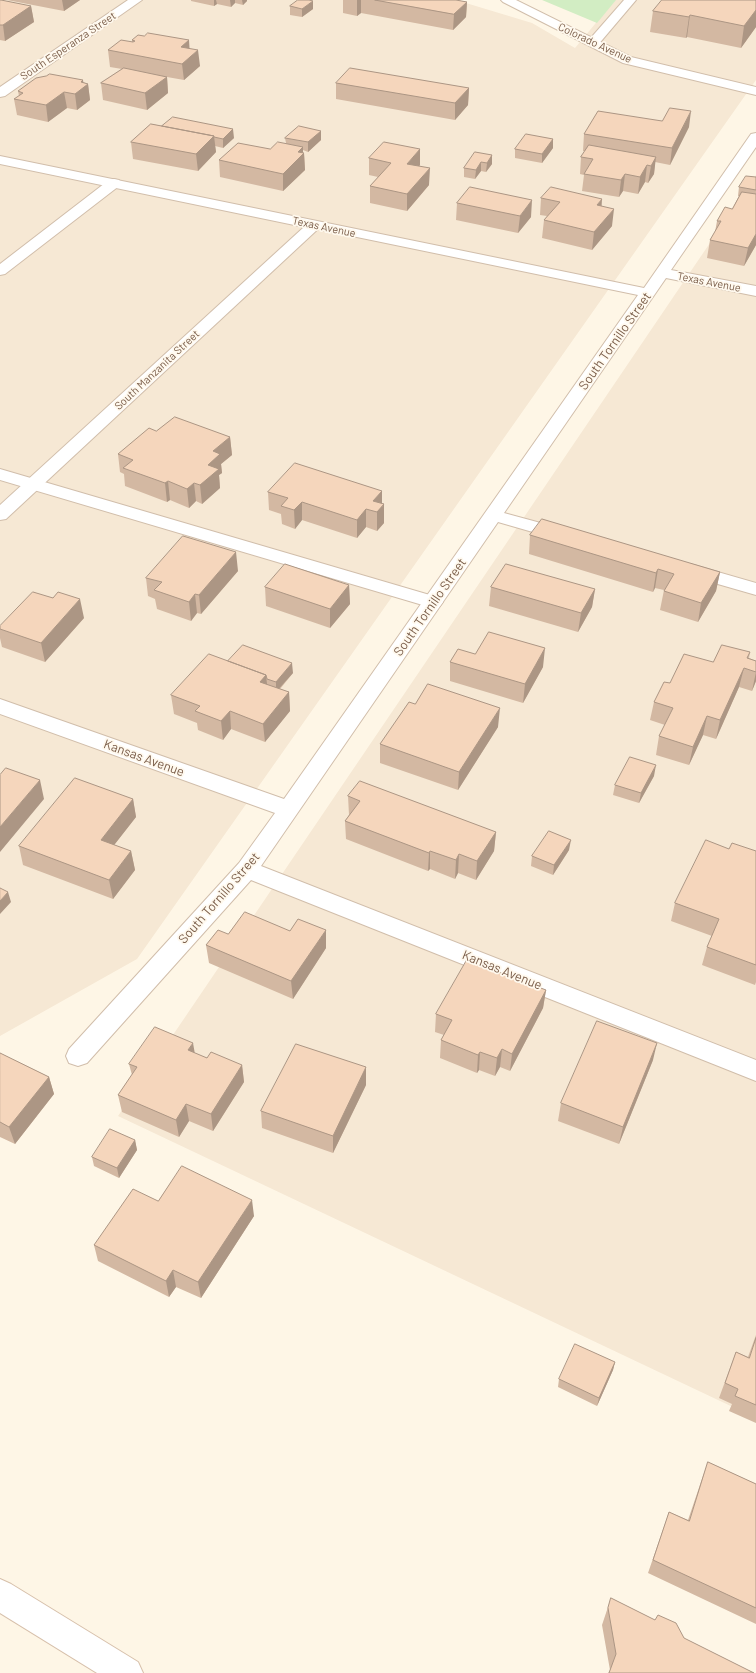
<!DOCTYPE html>
<style>
body{margin:0}
canvas{display:block;background:#fef6e6}
</style>
<canvas width="756" height="1673"></canvas>
<script>
const g = document.querySelector('canvas').getContext('2d');
g.lineJoin = 'round';
function paint(path, color) {
  g.fillStyle = color;
  g.fill(path, 'evenodd');
}
function trace(path, color, width, dash) {
  g.strokeStyle = color;
  g.lineWidth = width;
  g.lineCap = dash ? 'butt' : 'round';
  g.setLineDash(dash || []);
  g.stroke(path);
}
function drawText(font, color, halo, rows, align = 'center') {
  g.font = font + ' Barlow,sans-serif';
  g.lineWidth = 3.5;
  g.setLineDash([]);
  g.textBaseline = 'middle';
  g.strokeStyle = halo;
  g.fillStyle = color;
  for (const [text, x, y, turn = 0] of rows) {
    g.save();
    g.translate(x, y);
    g.rotate((+turn || 0) * Math.PI / 180);
    g.textAlign = isNaN(turn) ? turn : align;
    if (halo) g.strokeText(text, 0, 0);
    g.fillText(text, 0, 0);
    g.restore();
  }
}
paint(new Path2D(`
 M0,0H456L532,23L575,48L615,0H756V80L137,959L0,1036Z
 M756,175V1418L118,1116Z`), '#f6e8d4');
paint(new Path2D(`
 M542,0H616L597,23Z`), '#d2edc3');
const lane = new Path2D(`
 M624,0H636L597,46H589L587,43L589,40Z
 M114,179L119,180L121,183L119,186L5,274L0,275V264L109,180Z
 M0,469L440,598L443,602L440,606L433,608L426,606L0,480Z`);
const street = new Path2D(`
 M128,0H142L5,96L0,97V87Z
 M501,0H516L631,57L756,87V95L623,63L503,2Z
 M756,133V147L671,270L756,286V296L666,278L504,513L570,531L573,535L570,539L564,541L498,522L261,866L756,1060V1081L251,880L87,1063L78,1066L69,1063L66,1056L69,1049L239,863L275,813L0,714V699L284,799L638,295L318,229L6,519L0,520V505L304,227L0,164V156L644,288L751,134Z
 M690,564L756,583V595L683,574L681,570L683,566Z`);
const secondary = new Path2D(`
 M0,1579L11,1584L138,1662L143,1673H97L0,1613Z`);
trace(lane, '#d1beab', 2);
trace(street, '#d1beab', 2);
trace(secondary, '#d7c0ab', 2);
paint(lane, '#fff');
paint(street, '#fff');
paint(secondary, '#fff');
paint(new Path2D(`
 M0,0L31,6L34,22L5,41L0,40Z
 M7,0H80L64,11Z
 M191,0H247V1L243,5L235,3L231,7L217,4L214,6L191,1Z
 M343,0H456L467,2L466,17L453,30L361,13L357,16L343,13Z
 M756,0V27L741,48L687,37L686,38L650,32L653,11Z
 M290,6L313,9L302,17L290,15Z
 M144,36L189,40V48L200,66L184,80L167,77L168,93L147,110L103,100L101,83L122,69L110,67L108,50L132,42V40Z
 M83,82L88,84L90,100L77,110L67,108L48,122L17,115L14,99L19,96L18,91Z
 M336,83L469,88L468,105L455,120L336,99Z
 M151,124L234,138L223,148L215,146L216,152L198,171L133,159L131,142Z
 M689,127L670,165L655,162L654,174L648,183L645,182L638,194L623,191L619,197L582,191L584,175L580,174L581,157L585,151H583L584,134Z
 M321,131V140L308,152L303,150V153H304L305,170L283,191L220,177L219,160L270,149L286,143L285,138Z
 M553,139V148L542,163L515,158V149Z
 M492,155V164L486,172L481,171L475,179L464,177V168Z
 M369,158L420,165L419,166L429,185L407,211L370,203V186L378,177L369,175Z
 M756,177V245L744,266L707,258L710,240L715,232L717,221L732,209L739,196H738L739,187Z
 M541,198L602,206L612,226L592,250L542,238L544,220L547,216L540,215Z
 M457,203L531,217L518,233L456,220Z
 M156,431L230,437L232,455L221,464L222,473L219,475L220,488L202,504L196,501L189,508L170,500L167,502L125,486L124,474L120,472L118,454Z
 M382,491V503L384,504V523L377,531L366,527L357,538L302,520L295,529L282,524L281,514L269,510L268,492Z
 M530,535L720,572L716,591L698,622L660,610L664,590L655,588L653,592L529,554Z
 M238,571L201,614L197,613L191,621L157,609L155,599L148,596L146,578Z
 M349,585L350,604L330,628L266,606L265,587Z
 M491,587L595,589L592,607L578,632L489,606Z
 M84,618L45,662L2,647L0,638V626Z
 M750,652L749,658L756,661V681L752,691L739,687L716,739L703,735L689,765L656,755L659,736L665,725L650,720L654,702L670,683L713,662Z
 M228,661L293,673L280,689L289,692L290,711L265,742L231,729L223,740L198,730L197,723L174,714L171,695Z
 M450,662L543,667L523,703L450,681Z
 M415,704L498,727L458,790L380,763V744Z
 M654,776L639,803L613,795L615,785Z
 M348,796L496,832L494,851L476,880L458,873L455,879L430,869L428,871L346,839L345,821L349,815Z
 M133,799L136,817L114,845L131,851L135,870L113,899L23,865L19,846Z
 M729,849L756,851V982L755,985L702,965L707,947L712,936L671,921L675,903Z
 M569,850L553,875L531,866L532,856Z
 M228,934L326,948L293,999L209,963L206,945Z
 M546,990L543,1008L510,1071L500,1067L495,1076L479,1070L477,1073L440,1058L441,1040L444,1035L435,1032L436,1014Z
 M0,1053L49,1077L54,1094L15,1144L0,1137Z
 M194,1053L207,1058L242,1065L244,1082L213,1131L189,1121L179,1137L122,1112L118,1095L132,1075L129,1064Z
 M653,1060L619,1144L558,1121L561,1103Z
 M366,1085L333,1153L262,1128L261,1111Z
 M135,1140L137,1150L119,1178L94,1166L92,1157Z
 M158,1201L254,1216L201,1298L176,1287L169,1297L98,1261L94,1245Z
 M756,1335V1423L729,1411L732,1404L719,1398L736,1352L748,1357Z
 M615,1362L613,1370L597,1406L558,1387L559,1379Z
 M708,1462L756,1484V1624L648,1573L669,1512L688,1520L703,1476Z
 M611,1598L684,1638L608,1673L610,1670L602,1625Z`), '#d3b8a2');
paint(new Path2D(`
 M62,0H80L64,11Z
 M214,0H216L217,4L214,6Z
 M230,0H235V3L231,7Z
 M242,0H247V1L243,5Z
 M357,0H361V13L357,16Z
 M313,1V9L302,17V9Z
 M467,2L466,17L453,30L454,14Z
 M31,6L34,22L5,41L3,25Z
 M756,10V27L741,48L744,26Z
 M690,15L687,37L686,38L689,17Z
 M189,40L190,56L181,47Z
 M198,50L200,66L184,80L182,64Z
 M167,77L168,93L147,110L145,93Z
 M83,80L84,87L88,84L90,100L77,110L75,94L81,82Z
 M469,88L468,105L455,120V103Z
 M64,92L67,108L48,122L46,105Z
 M691,111L689,127L670,165L672,148Z
 M233,129L234,138L223,148V139Z
 M321,131V140L308,152V142Z
 M214,136L216,152L198,171L196,154Z
 M553,139V148L542,163V154Z
 M303,147V154L304,153L305,170L283,191V174L298,152Z
 M420,149V165L406,181L407,164Z
 M492,155V164L486,172L487,163Z
 M656,157L654,174L648,183L651,166Z
 M481,162V171L475,179L476,170Z
 M647,165L645,182L638,194L640,177Z
 M430,168L429,185L407,211V194Z
 M625,174L623,191L619,197L621,180Z
 M602,199L601,216L597,205Z
 M532,200L531,217L518,233L520,216Z
 M614,209L612,226L592,250L594,232Z
 M756,234V245L744,266L748,248Z
 M230,437L232,455L221,464L222,473L219,475L220,488L202,504L200,485L213,451Z
 M168,481L170,500L167,502L165,483Z
 M194,483L196,501L189,508L187,489Z
 M382,491V507L384,504V523L377,531V512L373,501Z
 M302,502V520L295,529L294,510Z
 M366,509V527L357,538V520Z
 M236,552L238,571L201,614L199,595Z
 M658,569L655,588L653,592L656,573Z
 M720,572L716,591L698,622L701,603Z
 M349,585L350,604L330,628V609Z
 M595,589L592,607L578,632L581,613Z
 M195,594L197,613L191,621L189,602Z
 M80,599L84,618L45,662L41,643Z
 M545,648L543,667L523,703L525,684Z
 M292,663L293,673L276,692V682Z
 M744,668L739,687L716,739L720,720Z
 M756,672V681L752,691Z
 M266,675L268,693L260,682Z
 M289,692L290,711L265,742L263,724Z
 M500,708L498,727L458,790L459,772Z
 M230,711L231,729L223,740L221,721Z
 M707,716L703,735L689,765L693,747Z
 M656,765L654,776L639,803L641,793Z
 M40,780L44,799L0,852V827Z
 M133,799L136,817L104,858L101,840Z
 M496,832L494,851L476,880L477,861Z
 M571,840L569,850L553,875L554,865Z
 M131,851L135,870L113,899L109,880Z
 M430,851V869L428,871L429,853Z
 M459,854L458,873L455,879L456,860Z
 M8,892L11,902L0,914V901Z
 M326,930V948L293,999L291,981Z
 M546,990L543,1008L510,1071L512,1054Z
 M193,1043L196,1060L188,1050Z
 M657,1043L653,1060L619,1144L623,1127Z
 M502,1049L500,1067L495,1076L497,1058Z
 M480,1052L479,1070L477,1073L478,1055Z
 M242,1065L244,1082L213,1131L211,1114Z
 M366,1067V1085L333,1153V1136Z
 M49,1077L54,1094L15,1144L9,1127Z
 M186,1104L189,1121L179,1137L176,1120Z
 M135,1140L137,1150L119,1178L117,1168Z
 M252,1200L254,1216L201,1298L198,1282Z
 M173,1270L176,1287L169,1297L166,1281Z
 M615,1362L613,1370L597,1406L599,1398Z`), '#ac9684');
const building = new Path2D(`
 M0,0H1L31,6L3,25H0Z
 M298,0H309L313,1L302,9L290,6Z
 M375,0H456L467,2L454,14Z
 M662,0H756V10L744,26L690,15L689,17L653,11Z
 M148,33L189,40L181,47L198,50L182,64L108,50L121,40L133,42L135,41L132,40L138,35L144,36Z
 M124,68L167,77L145,93L101,83Z
 M350,68L469,88L455,103L336,83Z
 M50,74L83,80L81,82L88,84L75,94L64,92L46,105L14,99L23,93L18,91L36,78L46,76Z
 M670,108L691,111L672,148L584,134L598,111L662,121Z
 M173,117L233,129L223,139L214,137V136L162,126Z
 M151,124L214,136L196,154L131,142Z
 M299,126L321,131L308,142L285,138Z
 M526,134L553,139L542,154L515,149Z
 M278,142L303,147L298,152L304,153L283,174L219,160L238,143L270,149Z
 M384,142L420,149L407,164L430,168L407,194L370,186L391,163L369,158Z
 M589,145L656,157L651,166L647,165L640,177L625,174L621,180L584,174L593,159L581,157Z
 M475,152L492,155L487,163L481,162L476,170L464,168Z
 M746,176L756,177V190L739,187Z
 M470,187L532,200L520,216L457,203Z
 M551,187L602,199L597,205L614,209L594,232L544,220L560,202L541,198Z
 M742,192L756,194V234L748,248L710,240L721,221H717L725,207L732,209Z
 M175,417L230,437L213,451L220,454L208,465L219,469L200,485L194,483L187,489L168,481L165,483L123,468L133,460L118,454L149,428L156,431Z
 M295,463L382,491L373,501L384,504L377,512L366,509L357,520L302,502L294,510L281,506L288,498L268,492Z
 M542,519L720,572L701,603L664,591L674,574L658,569L656,573L530,535Z
 M183,536L236,552L199,595L195,594L189,602L154,590L162,582L146,578Z
 M285,564L349,585L330,609L265,587Z
 M506,564L595,589L581,613L491,587Z
 M33,592L53,598L58,592L80,599L41,643L0,629V626Z
 M489,632L545,648L525,684L450,662L458,649L475,654Z
 M243,645L292,663L276,682L267,679L266,675L228,661Z
 M722,645L750,652L747,658L756,661V672L744,668L720,720L707,716L693,747L659,736L673,708L654,702L664,682L670,683L684,654L713,662Z
 M209,654L266,675L260,682L289,692L263,724L230,711L221,721L195,711L200,706L171,695Z
 M428,684L500,708L459,772L380,744L409,702L415,704Z
 M630,757L656,765L641,793L615,785Z
 M6,768L40,780L0,827V775Z
 M75,778L133,799L101,840L131,851L109,880L19,846Z
 M360,781L496,832L477,861L459,854L456,860L430,851L429,853L345,821L360,801L348,796Z
 M549,831L571,840L554,865L532,856Z
 M706,840L729,849L732,843L756,851V965L707,947L719,919L675,903Z
 M0,888L8,892L0,901Z
 M245,912L290,931L298,919L326,930L291,981L206,945L218,930L228,934Z
 M467,960L546,990L512,1054L502,1049L497,1058L480,1052L478,1055L441,1040L452,1020L436,1014Z
 M597,1021L657,1043L623,1127L561,1103Z
 M155,1027L193,1043L188,1050L207,1058L211,1052L242,1065L211,1114L186,1104L176,1120L118,1095L137,1067L129,1064Z
 M296,1044L366,1067L333,1136L261,1111Z
 M0,1053L49,1077L9,1127L0,1122Z
 M110,1129L135,1140L117,1168L92,1157Z
 M182,1166L252,1200L198,1282L173,1270L166,1281L94,1245L133,1189L158,1201Z
 M756,1338V1405L735,1396L738,1389L725,1383L736,1352L749,1358Z
 M575,1344L615,1362L599,1398L559,1379Z
 M708,1462L756,1484V1608L653,1560L669,1512L689,1521Z
 M611,1598L655,1620L658,1615L676,1623L684,1638L754,1673H609L616,1654L608,1608Z`);
paint(building, '#f5d6bc');
trace(building, '#ac9684', 1);
drawText('11px', '#7a5d49', '#fff9ee', [
 ["Colorado Avenue",595,43,25],
 ["South Esperanza Street",68,46,-34],
 ["Texas Avenue",324,227,12],
 ["Texas Avenue",709,282,11],
 ["South Manzanita Street",157,370,-43]
]);
drawText('13px', '#7a5d49', '#fff9ee', [
 ["South Tornillo Street",615,341,-55],
 ["South Tornillo Street",430,607,-55],
 ["Kansas Avenue",144,758,20],
 ["South Tornillo Street",219,898,-49],
 ["Kansas Avenue",502,970,22]
]);
</script>
